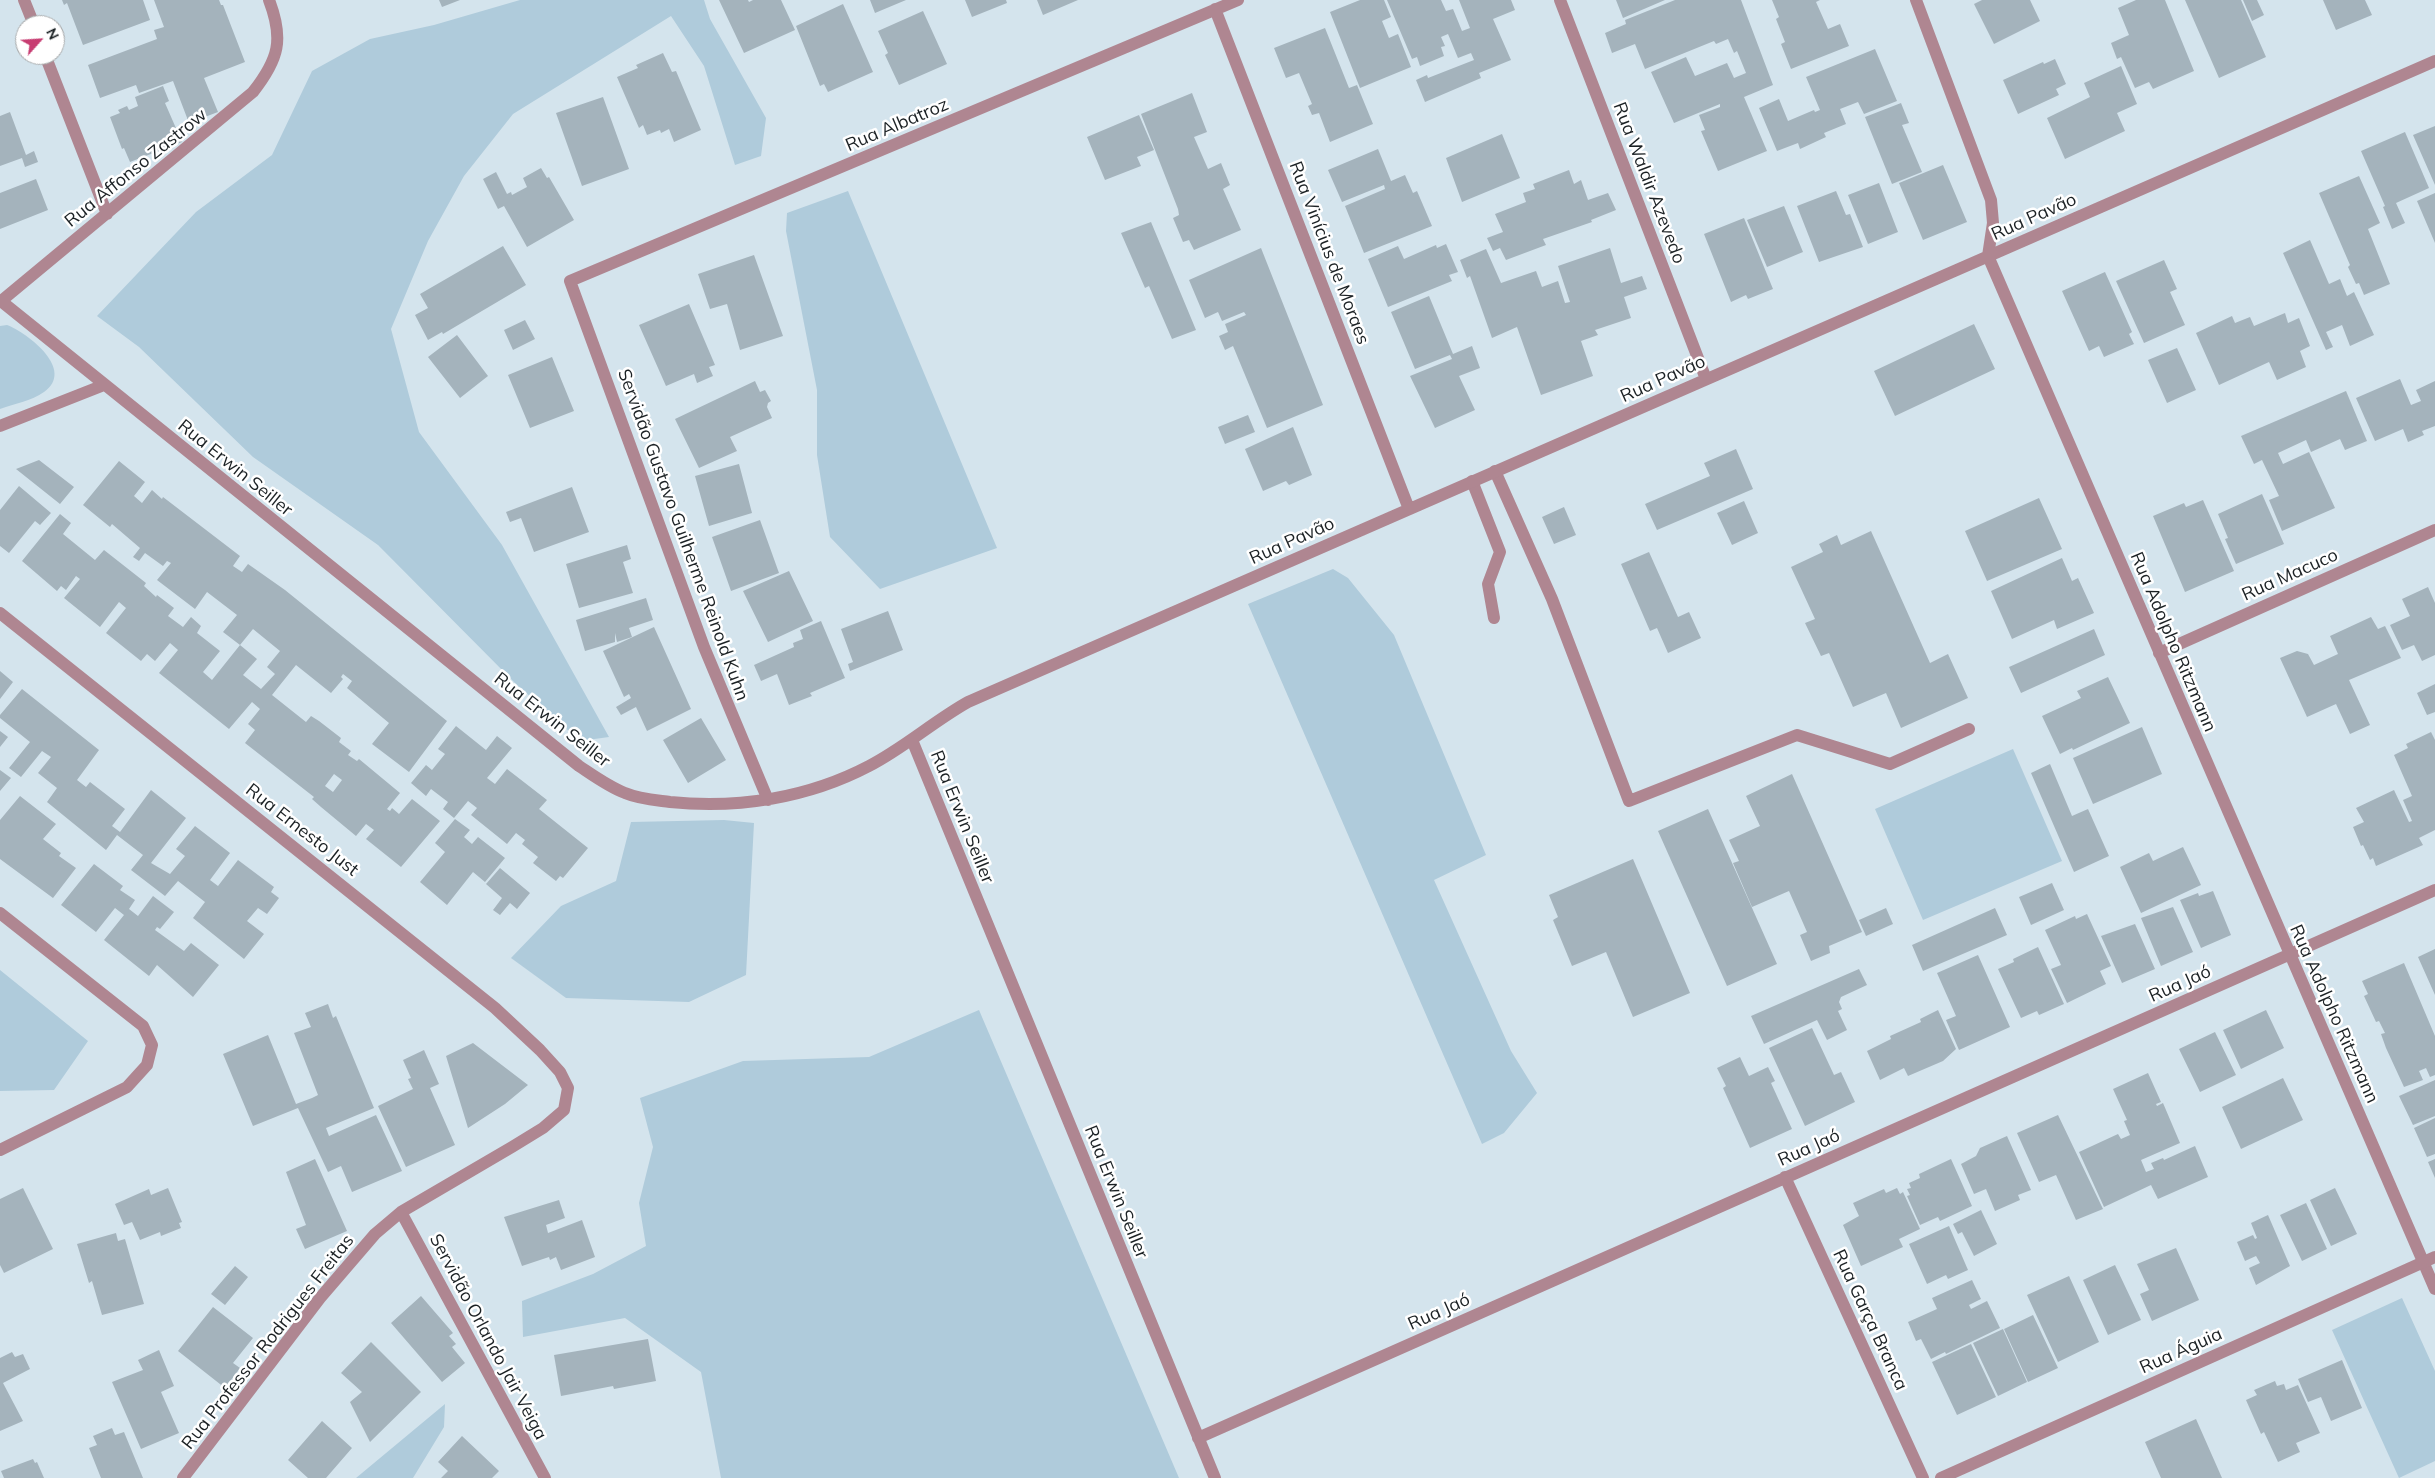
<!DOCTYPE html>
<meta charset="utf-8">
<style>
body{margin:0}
#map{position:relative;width:2435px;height:1478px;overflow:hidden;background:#d4e4ed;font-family:Mulish,sans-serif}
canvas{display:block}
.north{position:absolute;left:15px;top:15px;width:50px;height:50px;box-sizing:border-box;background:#fff;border:1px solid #a4a6a7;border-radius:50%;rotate:64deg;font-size:14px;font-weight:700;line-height:20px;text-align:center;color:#1b2124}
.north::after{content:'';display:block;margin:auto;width:18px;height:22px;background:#c73c71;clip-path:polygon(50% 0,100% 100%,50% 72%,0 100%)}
</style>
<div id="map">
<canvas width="2435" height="1478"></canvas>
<div class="north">N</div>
</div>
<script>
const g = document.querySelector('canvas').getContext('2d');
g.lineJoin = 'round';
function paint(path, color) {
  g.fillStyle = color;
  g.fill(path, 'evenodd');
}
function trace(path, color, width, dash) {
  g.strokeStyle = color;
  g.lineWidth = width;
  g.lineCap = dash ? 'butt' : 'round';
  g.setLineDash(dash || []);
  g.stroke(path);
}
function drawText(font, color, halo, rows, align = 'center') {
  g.font = font + ' Mulish,sans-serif';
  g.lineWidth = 5;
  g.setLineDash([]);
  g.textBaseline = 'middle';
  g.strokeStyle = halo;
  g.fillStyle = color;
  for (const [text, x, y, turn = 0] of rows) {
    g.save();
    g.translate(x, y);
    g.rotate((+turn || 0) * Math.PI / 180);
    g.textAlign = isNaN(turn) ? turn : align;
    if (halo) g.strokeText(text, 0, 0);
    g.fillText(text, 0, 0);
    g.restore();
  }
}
paint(new Path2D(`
 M520,0H704L710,19L766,118L761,156L735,165L704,66L671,16L513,114L464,176L428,241L391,329L419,432L502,545L609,737L580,741L515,683L378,545L253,457L139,347L97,316L196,212L272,155L312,71L370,39L434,25Z
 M848,191L997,548L880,589L830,537L817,455V390L786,231L787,213Z
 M7,325C28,333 76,370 44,392C32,401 13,404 0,409V326Z
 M1333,569L1348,578L1394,635L1486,855L1434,880L1511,1051L1537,1093L1504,1133L1482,1144L1248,604Z
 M2013,749L2062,861L1923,920L1875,809Z
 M724,820L754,823L746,975L689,1002L566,998L511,958L561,906L616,881L631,822Z
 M0,970L88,1041L54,1090L0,1091Z
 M979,1010L1179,1478H721L701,1372L625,1318L523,1337L522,1301L593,1274L646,1246L639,1203L653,1147L640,1098L743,1061L869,1057Z
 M2402,1298L2435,1371V1461L2399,1478L2332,1330Z
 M445,1404L444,1427L413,1478H356Z`), '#afcbdb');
paint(new Path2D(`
 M62,0H143L150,20L83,45L67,3L64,5Z
 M154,0H219L221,5H223L245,62L204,78L218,112L189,123L173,81L139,93L136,85L100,98L88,65L157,39L154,30L164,27Z
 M439,0H460L442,7Z
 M719,0H748L749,2L753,0H781L795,30L744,53Z
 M870,0H906L875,13Z
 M965,0H1006L1007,3L972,17Z
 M1037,0H1078L1043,15Z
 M1360,0H1384L1391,17L1382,21L1389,38L1398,34L1411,67L1360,88L1330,12Z
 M1387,0H1441L1446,11L1453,9L1462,31L1470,28L1459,0H1511L1515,10L1493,19L1511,60L1479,73L1481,78L1425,102L1416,80L1427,75L1428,78L1474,60L1471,53L1458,58L1448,34L1441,37L1445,46L1441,47L1444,56L1420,66L1417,57L1412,59Z
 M1616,0H1665L1623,18Z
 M1675,0H1741L1773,85L1744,97L1767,151L1718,171L1701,131L1705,130L1699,115L1720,107V104L1674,123L1651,72L1686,57L1695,76L1727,63L1734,78L1746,73L1737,51L1734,53L1728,39L1716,44L1714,41L1645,69L1635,44L1612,53L1605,33L1626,24L1625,20Z
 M1772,0H1820L1816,2L1828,29L1840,24L1849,46L1791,69L1781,44L1785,42L1776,19L1779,17Z
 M1982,0H2030L2040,21L1994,44L1974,4Z
 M2136,0H2165L2194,71L2153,89L2149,82L2135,88L2121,57L2117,59L2111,43L2129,35L2118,8Z
 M2185,0H2241L2266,57L2219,78Z
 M2243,0H2257L2264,15L2252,21Z
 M2323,0H2365L2372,15L2336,30Z
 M843,4L873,72L828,92L824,84L820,86L796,26Z
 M923,11L947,64L899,85L885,55L888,53L878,31Z
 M1325,28L1349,88L1357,85L1373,124L1330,142L1319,113L1312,115L1308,106L1312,104L1299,73L1286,78L1274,48Z
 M1875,49L1897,101L1864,114L1858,102L1840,109L1846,124L1824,133L1826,137L1800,149L1798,143L1777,151L1759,108L1779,99L1788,121L1814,110L1815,112L1820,110L1806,77Z
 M663,53L672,72L676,71L701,130L674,142L669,129L661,133L660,130L647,135L643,125L639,128L617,77L638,68L636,65Z
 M2055,59L2066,84L2056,89L2059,95L2018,114L2003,80L2043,62L2044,64Z
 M2121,66L2137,104L2117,113L2125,131L2065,159L2047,118L2090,97L2084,83Z
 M163,86L169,101L165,103L182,142L130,162L124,148L122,149L110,117L120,113L118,110L127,106L129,110L138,106L135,97Z
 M1192,93L1207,132L1194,137L1208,169L1221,163L1230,185L1223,189L1241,230L1194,250L1189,240L1183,242L1173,218L1179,215L1178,209L1141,114Z
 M603,97L629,169L582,186L556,113Z
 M1901,103L1909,123L1902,125L1922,172L1892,184L1865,117Z
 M10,112L26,155L34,151L38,162L25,167L22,158L0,166V116Z
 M1139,115L1154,150L1137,157L1141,166L1105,180L1087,137Z
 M2435,126V185L2413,135Z
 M2405,132L2429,188L2396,203L2405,223L2392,229L2383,207L2385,206L2361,151Z
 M1502,134L1520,178L1462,202L1446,158Z
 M1378,149L1391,181L1405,175L1413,193L1417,191L1432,226L1364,253L1345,206L1385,189L1384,185L1342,202L1328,170Z
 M1943,165L1967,222L1923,240L1899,183Z
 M541,168L547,178L549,177L574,220L527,247L504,206L498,209L483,179L496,172L507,194L511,192L512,195L527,187L523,178Z
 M1569,170L1574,184L1581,180L1588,200L1608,193L1616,210L1591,220L1592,222L1543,239L1546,245L1506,260L1500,248L1493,251L1487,238L1503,232L1495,214L1526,202L1523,193L1535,189L1533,184Z
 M2359,176L2380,223L2368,229L2390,284L2364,295L2359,283L2356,284L2348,267L2350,265L2319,193Z
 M36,179L48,210L0,229V193Z
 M1879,183L1898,232L1868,244L1848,195Z
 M1836,191L1846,215L1850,214L1863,247L1819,262L1797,206Z
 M2435,193V243L2417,201Z
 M1784,206L1803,252L1767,267L1747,220Z
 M1744,218L1773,289L1748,299L1746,295L1731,302L1704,234Z
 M1151,222L1196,330L1172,339L1149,286L1145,288L1121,233Z
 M2310,240L2329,284L2340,279L2347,296L2354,292L2374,335L2350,346L2342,325L2326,332L2333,347L2326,350L2283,253Z
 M1446,244L1458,272L1449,275L1452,281L1388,307L1368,259L1398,246L1404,259L1436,245L1437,248Z
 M503,246L526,285L443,334L442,332L428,340L415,315L428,308L420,294Z
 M1261,248L1323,405L1267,428L1233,346L1225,350L1219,336L1228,332L1225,324L1246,315L1244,312L1222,321L1218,312L1205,318L1189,280Z
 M1610,248L1621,283L1642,276L1647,289L1624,297L1631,318L1595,330L1598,335L1581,341L1593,376L1541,395L1517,327L1492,338L1470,276L1467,278L1460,260L1486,249L1501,283L1536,271L1542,287L1558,281L1565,303L1570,302L1558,266Z
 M754,255L783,336L740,350L727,304L710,309L698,274Z
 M2164,260L2177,289L2170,292L2185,325L2144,343L2116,281Z
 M2105,272L2132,332L2129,334L2134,344L2104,357L2099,346L2089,351L2062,291Z
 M1429,296L1453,354L1472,346L1480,368L1459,376L1475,410L1435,428L1410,376L1452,359L1450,355L1415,369L1391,312Z
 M689,304L715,365L709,367L713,376L697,383L694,374L666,386L639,325Z
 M2285,313L2288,323L2299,318L2310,346L2300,351L2306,367L2277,380L2269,362L2219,385L2196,333L2232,316L2235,323L2250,317L2254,326Z
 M525,320L535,339L513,350L504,330Z
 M1974,324L1995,369L1895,416L1874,371Z
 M457,335L488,376L460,398L428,357Z
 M2177,348L2196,390L2167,403L2148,360Z
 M552,357L574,411L530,428L508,375Z
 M2400,379L2411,405L2421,401L2416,390L2435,381V426L2422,431L2424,435L2408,442L2403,429L2375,441L2356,398Z
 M755,381L760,392L765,390L771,401L768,403L767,407L772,418L730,437L737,451L699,468L675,419Z
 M2346,391L2367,441L2345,450L2340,439L2311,452L2306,440L2278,453L2283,464L2309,452L2335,508L2282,531L2269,500L2279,496L2262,460L2254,464L2241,436Z
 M1248,415L1255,432L1225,444L1218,427Z
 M1293,427L1312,475L1289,485L1286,481L1263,491L1245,449Z
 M1736,449L1753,489L1657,530L1645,504L1710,476L1704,463Z
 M39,460L74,487L60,504L16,469Z
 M119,461L145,482L134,496L142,503L152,490L162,499L163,497L240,556L233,566L242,572L248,564L285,590L447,721L409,772L372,744L389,723L347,688L352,681L343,674L341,677L343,679L331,693L296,665L272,695L306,722L311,716L319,721L341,738L339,742L351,751L348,755L357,761L359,759L400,793L387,809L390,811L392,808L399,814L412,799L440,821L401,867L366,839L374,830L366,824L356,836L321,807L312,799L314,797L245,743L255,730L248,724L260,709L252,702L229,729L159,673L178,650L170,643L155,661L147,654L141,661L106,633L126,608L119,602L100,627L64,598L80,579L76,576L66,590L61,586L57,591L22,561L60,514L71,523L63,534L95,560L104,550L146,583L144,586L156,597L157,595L174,608L168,616L183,627L191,617L201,626L197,633L220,651L203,672L212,680L240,645L257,659L243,675L261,689L275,674L267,667L280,651L253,629L240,645L223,632L237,615L207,592L195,609L157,580L171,563L167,561L163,566L145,553L139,561L133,557L140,548L112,524L110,527L83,505ZM334,774L342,780L333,792L325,786Z
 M739,464L752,513L709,526L695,476Z
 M19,486L51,513L40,525L35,521L9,553L0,546V510Z
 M572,487L589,532L534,552L521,518L510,522L506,512Z
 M2262,494L2284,544L2236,564L2225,539L2228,538L2218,514Z
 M2039,498L2062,549L1987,581L1965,531Z
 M2203,500L2234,571L2185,592L2153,516L2184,503L2186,507Z
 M1744,501L1758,533L1732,545L1717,513Z
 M1564,507L1576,535L1554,544L1542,517Z
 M760,520L779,573L731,591L712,537Z
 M1871,531L1930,663L1948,654L1968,698L1901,728L1886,693L1853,707L1829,653L1821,656L1805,623L1815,619L1791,567L1823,552L1819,544L1837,535L1841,545Z
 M627,545L631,559L623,562L633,593L579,608L566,564Z
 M1649,552L1678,617L1689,612L1701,638L1668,653L1657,628L1650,631L1621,564Z
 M2062,558L2072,581L2078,578L2094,613L2057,629L2054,620L2012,639L1991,591Z
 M789,571L813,621L768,642L743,591Z
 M2428,587L2435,603V655L2422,661L2414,645L2402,650L2390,625L2410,616L2402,599Z
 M646,598L653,620L629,628L632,637L617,642L615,633V642L585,651L576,620Z
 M888,611L903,650L850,671L848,664L853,662L841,629Z
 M2371,617L2378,629L2385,626L2401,658L2349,680L2370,725L2350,734L2336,704L2307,717L2280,658L2297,651L2308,654L2314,665L2338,654L2330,636Z
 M821,621L845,678L810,693L812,696L789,705L777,674L761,681L754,665L794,647L793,643L803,639L800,630Z
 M654,627L691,709L647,731L636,707L621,715L616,707L631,698L629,694L624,697L603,651Z
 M2094,629L2105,655L2021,693L2009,667Z
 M0,671L13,682L0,699Z
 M2108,677L2130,723L2073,750L2072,748L2060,754L2042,716L2081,698L2077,691Z
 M2435,684V712L2427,715L2417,693Z
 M22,689L99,750L77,780L86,787L90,782L125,809L112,826L120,832L151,790L186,818L151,863L170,874L185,856L176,849L195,826L230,853L210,880L218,886L238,860L274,887L271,892L279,898L267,914L258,908L247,921L264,934L244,959L193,918L205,902L178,881L165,896L131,870L143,855L117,835L106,850L47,802L57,788L38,773L51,757L42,751L21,777L9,768L30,742L0,718V715Z
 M701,718L726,760L688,783L663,740Z
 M456,726L486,750L497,736L512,748L487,778L495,784L507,769L547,800L539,809L588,848L563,878L560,876L556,881L533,863L538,857L522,844L525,840L516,833L507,844L471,815L477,808L468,801L454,818L443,809L448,802L431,789L426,796L411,783L426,765L432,770L445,754L438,749Z
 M2142,727L2162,774L2093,804L2073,758Z
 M0,731L8,737L0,747Z
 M2431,732L2435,740V830L2419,838L2423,845L2376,866L2373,858L2370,860L2363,845L2361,846L2353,827L2364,822L2356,808L2394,790L2409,822L2412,821L2403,800L2412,796L2394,755L2408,748L2406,744Z
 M2050,764L2072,816L2088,809L2109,856L2074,872L2031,773Z
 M0,770L11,778L0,791Z
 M1792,774L1862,932L1829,946L1830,953L1811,961L1800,935L1807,932L1789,891L1752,907L1733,863L1739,861L1729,840L1760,826L1746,796Z
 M20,796L56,824L43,839L61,853L59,856L76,868L53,898L0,859V820Z
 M1708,809L1777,964L1727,986L1658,831Z
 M455,819L470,830L464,837L472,844L478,837L505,858L485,882L473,872L447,905L420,882L445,852L435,843Z
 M2183,847L2201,885L2141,913L2120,867L2149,853L2153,861Z
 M1633,859L1690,993L1633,1017L1606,952L1572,966L1553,920L1558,917L1549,895Z
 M94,864L123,886L120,890L135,900L129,909L138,916L153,896L174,912L160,929L157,927L155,930L184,951L191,943L219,965L193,997L157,965L149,976L104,940L124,915L115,908L96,932L61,905Z
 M500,868L530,893L517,909L510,903L500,915L493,910L502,898L486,884Z
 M2052,883L2064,910L2031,925L2019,897Z
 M2213,891L2231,935L2201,948L2180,900L2198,893L2199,896Z
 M2173,907L2193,952L2161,966L2141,918Z
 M1886,908L1893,924L1866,936L1859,920Z
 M1995,908L2007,935L1923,971L1912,945Z
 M2087,914L2111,966L2100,971L2106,984L2067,1003L2051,969L2061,965L2045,930L2075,916L2076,919Z
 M2135,924L2155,969L2122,983L2101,936Z
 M2038,947L2064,1004L2039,1015L2037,1011L2021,1018L1998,969L2014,962L2013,959Z
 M2435,949V995L2418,957Z
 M1978,955L2010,1027L1959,1050L1946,1020L1956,1016L1937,973Z
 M2404,963L2435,1036V1075L2430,1077L2426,1068L2419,1071L2423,1080L2404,1087L2386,1048L2381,1034L2385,1033L2379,1021L2376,1022L2364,996L2368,994L2362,981Z
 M1859,969L1867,985L1841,997L1839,1002L1842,1009L1838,1011L1847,1030L1827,1040L1817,1020L1764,1044L1751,1016Z
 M328,1004L333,1018L336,1016L374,1108L326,1128L329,1136L376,1115L402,1171L352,1192L341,1166L328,1172L298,1108L253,1126L223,1054L268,1035L296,1104L312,1098L318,1095L294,1033L311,1027L305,1013Z
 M1938,1010L1956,1049L1943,1061L1908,1076L1904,1068L1880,1080L1867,1051L1891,1039L1890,1036L1921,1022L1920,1019Z
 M2266,1010L2284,1048L2241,1069L2223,1030Z
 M1812,1028L1834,1075L1841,1072L1855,1102L1805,1126L1769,1048Z
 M2215,1032L2236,1075L2200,1092L2179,1049Z
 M473,1043L528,1085L505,1104L468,1128L446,1056Z
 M424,1050L439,1084L430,1088L455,1145L406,1167L378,1106L413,1089L408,1079L411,1078L403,1060Z
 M1740,1057L1749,1076L1768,1067L1775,1081L1771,1083L1792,1129L1750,1148L1723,1088L1726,1086L1717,1068Z
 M2148,1073L2161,1102L2156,1104L2157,1106L2163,1103L2180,1143L2141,1160L2146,1172L2154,1169L2151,1163L2163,1158L2164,1160L2195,1146L2208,1177L2158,1199L2151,1185L2104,1207L2079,1152L2118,1134L2121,1139L2130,1135L2124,1121L2127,1120L2113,1089Z
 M2283,1078L2303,1120L2241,1149L2222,1107Z
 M2435,1080V1116L2413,1125L2399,1096Z
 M2058,1115L2103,1209L2076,1220L2056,1175L2039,1182L2017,1133Z
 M2435,1118V1154L2427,1157L2414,1128Z
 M2007,1136L2031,1190L2018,1195L2020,1200L1995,1211L1986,1189L1974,1194L1961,1164L1976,1156L1980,1148Z
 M315,1159L347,1231L305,1249L296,1229L306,1225L286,1172Z
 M1951,1159L1972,1206L1940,1221L1938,1217L1920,1225L1907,1196L1910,1195L1907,1189L1911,1188L1909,1183L1920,1178L1919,1174Z
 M2435,1159V1178L2428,1162Z
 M23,1188L53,1249L4,1273L0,1265V1199Z
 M168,1188L182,1222L179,1223L181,1228L161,1236L160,1232L140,1240L132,1222L124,1225L115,1204L149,1189L151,1195Z
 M1897,1188L1900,1194L1903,1192L1920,1229L1899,1239L1903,1247L1861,1266L1843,1225L1859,1216L1853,1203L1884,1189L1886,1193Z
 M2335,1188L2357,1234L2331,1246L2310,1200Z
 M559,1200L565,1218L546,1225L548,1233L582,1220L595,1257L561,1270L556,1257L550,1260L549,1257L522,1266L504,1217Z
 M2306,1203L2327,1249L2302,1261L2280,1215Z
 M1981,1210L1997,1244L1974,1256L1962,1232L1958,1234L1953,1224Z
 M2268,1215L2290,1266L2256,1285L2249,1268L2260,1263L2256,1256L2245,1261L2237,1242L2253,1235L2255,1239L2257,1238L2251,1223Z
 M1949,1226L1968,1270L1948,1279L1946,1275L1927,1284L1909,1244Z
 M116,1233L118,1241L125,1239L144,1304L102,1315L92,1281L89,1283L77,1244Z
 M2176,1248L2199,1300L2152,1321L2140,1294L2149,1290L2137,1264Z
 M2115,1265L2141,1320L2108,1335L2083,1280Z
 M235,1266L248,1277L225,1305L211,1294Z
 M2069,1276L2099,1342L2058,1362L2027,1295Z
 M1972,1280L1981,1299L1969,1305L1971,1309L1987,1301L2000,1328L1946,1354L1945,1352L1931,1359L1921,1339L1916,1341L1908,1322L1937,1309L1932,1298Z
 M421,1296L453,1333L449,1336L456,1344L452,1347L465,1363L442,1382L391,1323Z
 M213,1307L253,1338L233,1363L240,1368L225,1388L178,1351Z
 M2033,1315L2058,1368L2028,1382L2004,1329Z
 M2003,1329L2027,1382L1998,1396L1973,1343Z
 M648,1339L656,1381L614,1389L613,1386L561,1396L554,1355Z
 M371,1342L421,1392L370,1442L350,1402L362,1392L341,1373Z
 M1971,1344L1996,1397L1957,1415L1932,1362Z
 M159,1350L174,1386L161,1392L179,1433L141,1449L112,1382L143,1370L138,1360Z
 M12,1352L15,1357L23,1354L30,1369L3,1383L23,1421L0,1431V1358Z
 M2342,1360L2362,1408L2331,1421L2321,1397L2308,1402L2298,1379Z
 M2275,1381L2277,1386L2284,1384L2286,1390L2298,1385L2320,1433L2296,1443L2300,1452L2278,1462L2264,1432L2261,1434L2246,1400L2257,1395L2254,1390Z
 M2196,1419L2222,1478H2161L2145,1442Z
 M322,1421L352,1448L326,1478H308L288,1460Z
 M112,1428L115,1435L124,1432L143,1478H101L89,1448L97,1445L93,1436Z
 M462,1436L499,1471L492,1478H441L448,1471L438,1462Z
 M33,1459L35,1463L37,1462L44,1478H4L1,1471Z`), '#a4b3bc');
trace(new Path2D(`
 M1495,471L1552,599L1629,801L1797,735L1890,764L1969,729
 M1472,481L1500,552L1488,584L1494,618`), '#af8691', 12);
trace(new Path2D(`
 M24,0L34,25
 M1560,0L1706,379
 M1916,0L1991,200L1993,223L1988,256L2435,1289
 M1215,9L1409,509
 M45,55L107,214
 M1,301L579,766C594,776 609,787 625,793C639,799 655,800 670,802C738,809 808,798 869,766C904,748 934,721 968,702L2435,61
 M0,302L253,92C279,59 284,39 269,0
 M0,426L104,385
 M0,613L495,1008L540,1050L560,1072L568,1088L564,1110L543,1128L512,1147L401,1212L375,1234L320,1298L183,1478
 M2159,653L2435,530
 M912,740L1215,1478
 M768,800L704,647L570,281L1238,0
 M0,913L143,1026L152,1045L147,1065L127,1087L0,1150
 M1785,1177L1923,1478
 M401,1212L545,1478
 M1198,1438L2435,890`), '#af8691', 12);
trace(new Path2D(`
 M1941,1478L2435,1257`), '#af8691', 12);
drawText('18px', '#1b2124', '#fff', [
 ["Rua Albatroz",897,125,-23],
 ["Rua Affonso Zastrow",136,168,-39],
 ["Rua Waldir Azevedo",1649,183,69],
 ["Rua Pavão",2034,217,-24],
 ["Rua Vinícius de Moraes",1329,253,69],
 ["Rua Pavão",1663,379,-24],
 ["Rua Erwin Seiller",235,468,39],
 ["Servidão Gustavo Guilherme Reinold Kuhn",683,535,70],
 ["Rua Pavão",1292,541,-24],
 ["Rua Macuco",2290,575,-24],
 ["Rua Adolpho Ritzmann",2173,642,67],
 ["Rua Erwin Seiller",552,720,38],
 ["Rua Erwin Seiller",962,817,68],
 ["Rua Ernesto Just",302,830,38],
 ["Rua Jaó",2180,984,-24],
 ["Rua Adolpho Ritzmann",2334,1014,66],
 ["Rua Jaó",1809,1148,-24],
 ["Rua Erwin Seiller",1116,1192,68],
 ["Rua Jaó",1439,1312,-24],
 ["Rua Garça Branca",1870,1320,65],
 ["Servidão Orlando Jair Veiga",488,1337,62],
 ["Rua Professor Rodrigues Freitas",268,1342,-52],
 ["Rua Águia",2181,1351,-24]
]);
</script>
